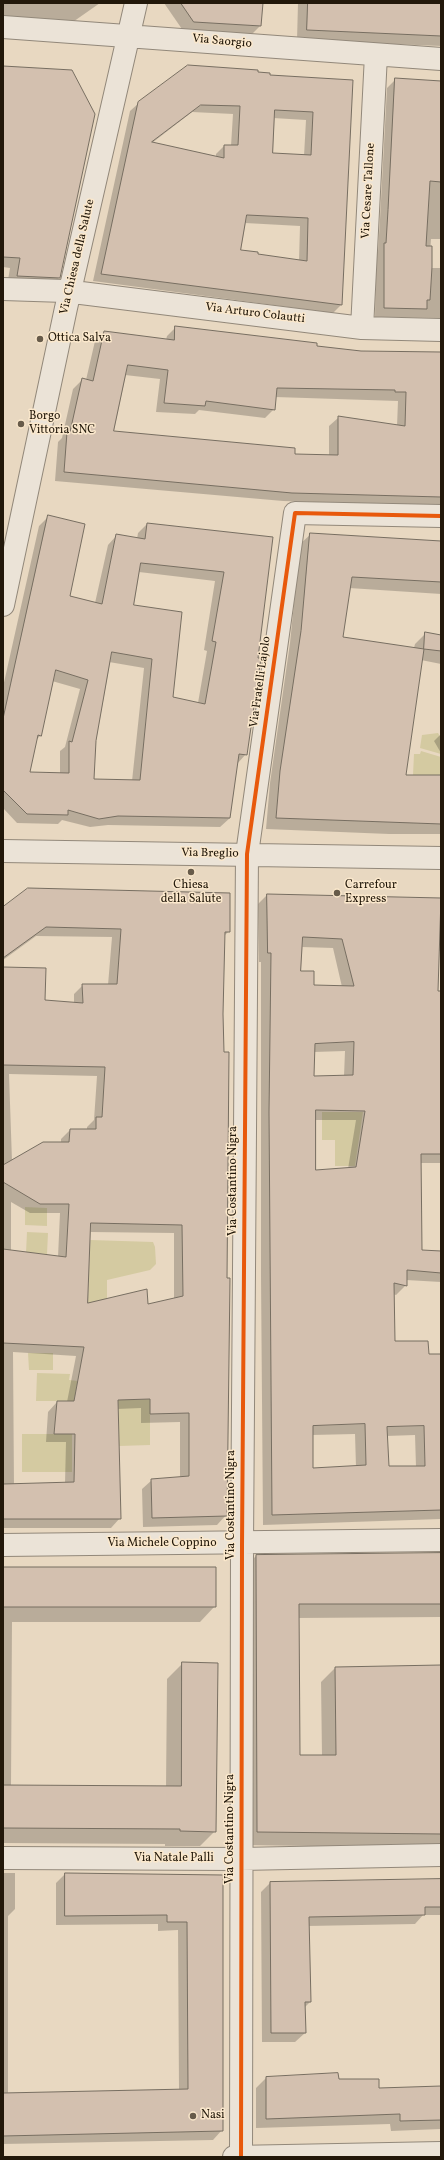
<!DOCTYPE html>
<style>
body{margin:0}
#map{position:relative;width:444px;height:2160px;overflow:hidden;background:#e8d8c1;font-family:Vollkorn,serif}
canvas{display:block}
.frame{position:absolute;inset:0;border:4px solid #22180a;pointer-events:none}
</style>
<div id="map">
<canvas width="444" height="2160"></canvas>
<div class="frame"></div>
</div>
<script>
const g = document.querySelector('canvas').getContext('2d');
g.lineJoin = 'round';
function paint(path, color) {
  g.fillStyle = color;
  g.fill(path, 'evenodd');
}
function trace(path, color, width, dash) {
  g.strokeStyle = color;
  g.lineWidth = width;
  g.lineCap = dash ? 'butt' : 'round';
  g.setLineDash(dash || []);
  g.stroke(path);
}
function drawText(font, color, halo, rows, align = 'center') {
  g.font = font + ' Vollkorn,serif';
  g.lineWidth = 3;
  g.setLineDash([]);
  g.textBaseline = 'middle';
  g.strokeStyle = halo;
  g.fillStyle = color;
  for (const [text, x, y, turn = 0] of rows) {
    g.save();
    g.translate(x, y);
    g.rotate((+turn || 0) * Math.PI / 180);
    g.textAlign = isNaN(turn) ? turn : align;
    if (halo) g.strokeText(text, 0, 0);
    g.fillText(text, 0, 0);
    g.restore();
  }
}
paint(new Path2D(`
 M438,733L441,738V754L420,748L422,735Z
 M421,751L441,757V775H413L414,754H420Z
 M322,1112H363L355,1166H335V1140H322Z
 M25,1207L47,1208V1226L25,1225Z
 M27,1232L48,1233L47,1254L26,1253Z
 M90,1240L153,1242L155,1247L156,1264L150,1270L107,1280V1315L87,1321Z
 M28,1353H53V1370H29Z
 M37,1373L70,1374L69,1380L78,1381L74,1401H36Z
 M150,1399V1445L119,1446L118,1400Z
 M22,1434H72V1472H22Z`), '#d4caa1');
paint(new Path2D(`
 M3,3H100L70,24L3,19Z
 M164,3H262L260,26L250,36L184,32Z
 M298,3H441V46L297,40Z
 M3,67L59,278L49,288L7,286L10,268L3,267Z
 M257,73L269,76L352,81L341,305L333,313L93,281L130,111L139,103ZM192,112L233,114L231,146H224L216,154V158L152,143ZM273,118L306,120L304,156L272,154ZM245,223L300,226L299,261L257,255L240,251Z
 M396,79L441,82V239H431L429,268H441V318L375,317L376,253L378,251L380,219L387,88Z
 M176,327L361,352L441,353V506L283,501L55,481L58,442L62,438L73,389L82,380H86L95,341L104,332L166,340L167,336ZM125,375L160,379L156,412L195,414L199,410L265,418L274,409L275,397L398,401L397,426L338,418L329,426V456L294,455L113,432Z
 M49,516L69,597L95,603L108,545L117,535L137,539L138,533L147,524L272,538L246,754L237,764L230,818L220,827L108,825L90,827L62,820L58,824L17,823L3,808V687L39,526ZM139,572L215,581L204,650L207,651L198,703L172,698L132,605ZM109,662L144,668L132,781L93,780L95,741ZM52,681L80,689L65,747L60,751V774L29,773L36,740L41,735Z
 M311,534L441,542V594L349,588L342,638L414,648L415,644L426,633L441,636V664L421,660L405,776H441V834H389L266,829L270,783L290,643L300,544Z
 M441,734V753L434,741Z
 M267,895L441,900V951H439L437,992H441V1163H420L421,1251L441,1252V1282L406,1280V1285L396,1295L393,1294L394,1342L428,1355H441V1519L263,1525L261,1277V962H259L258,904ZM302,947L333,948L342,987L313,986L300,972ZM345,1051L344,1076L313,1077L314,1052ZM315,1120H356L348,1169L316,1171ZM355,1434L356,1467L312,1469V1435ZM415,1435L416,1467H388L386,1436Z
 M3,908L229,931L224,936L222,1014L226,1515L217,1525L143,1527L142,1489L152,1480L180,1478V1422L141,1423V1408L117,1409L120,1518L111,1528H3V968L44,1001L74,1003V994L83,985H108L112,937L36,936L3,960ZM9,1074L97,1076L94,1120L87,1127V1130H70L61,1139V1143L12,1161ZM11,1202L30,1213H60L58,1257L11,1251ZM90,1232L174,1233V1299L147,1305L87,1304ZM13,1352L76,1356L67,1402H57L48,1412L46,1442H66L65,1483L14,1486Z
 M441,1555V1617L298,1618L299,1756H322L321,1682L335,1668L441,1666V1848L243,1845L242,1570L256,1556Z
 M3,1568L215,1606L200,1622H12L11,1786L166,1787L167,1679L183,1663L215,1831L200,1846H165V1844L3,1843Z
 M3,1873H15V1909L8,1916V2094L179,2090L178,1930L158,1931V1924L56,1925V1883L65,1874L222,1876V2130L213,2140L3,2144Z
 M441,1880V1915H423L415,1924L308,1926L310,2002L304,2008L305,2033L295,2042H262L261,1892L270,1883Z
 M266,2078L338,2080L378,2089L441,2087V2129L391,2131L390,2124L256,2128V2088Z`), '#0003');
const building = new Path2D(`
 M181,3H263L261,26L194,22Z
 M308,3H441V36L307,30Z
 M188,65L258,70V72L270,73V75L353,80L342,305L101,274L138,102ZM201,105L240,106L238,145H224V158L152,142ZM275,110L313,112L311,155L273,153ZM247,215L308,218L307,261L258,254V252L241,250Z
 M3,66L72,70L95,114L60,278L17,276L20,258L3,257Z
 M395,78L441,81V182L430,181L426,246H432V267L430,300H427V309L384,308V243H386L388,210Z
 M175,326L317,343V346L361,351L441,352V497L292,493L64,472L67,432H70L82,378L93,381L104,331L174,340ZM128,365L168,370L164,403L205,406L206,401L275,410L277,388L395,390V392H406L405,426L338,416V455L295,454V448L114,431Z
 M48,515L85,524L70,596L102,604L116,534L145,539L147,523L273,537L258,658H261L247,755L239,754L230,818L118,816L99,819L68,810V815L27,814L3,790V719ZM141,563L224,572L212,641L216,642L205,704L173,697L182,612L134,605ZM112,652L152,659L140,780L94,779L96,741ZM56,670L88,680L72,742L69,741V773L30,772L38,735L41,736Z
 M310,533L441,541V582L352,577L343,637L424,649L406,775H441V824L276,818L280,771L301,631Z
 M425,632L441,635V651L424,649Z
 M28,888L230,893V932H225L223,1014L224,1052H229L227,1278H230L227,1516L152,1518L151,1479L189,1476V1413L150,1414V1399L118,1400L121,1519H3V1484L74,1482L75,1434H54L57,1401H74L84,1347L3,1343V1249L66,1257L69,1204H40L3,1182V1165L43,1142H69L70,1129H96V1117H102L105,1067L3,1065V967L46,968L45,1000L83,1003L82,984H117L121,929L46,927L3,958V907ZM91,1223L182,1225L183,1296L148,1304L147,1289L88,1303Z
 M267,894L441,898L438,991H441V1154H421L422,1250L441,1251V1273L407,1270V1286L394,1283L395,1341H428L429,1354H441V1510L272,1515L269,1112L271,953H268ZM303,937L342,939L354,986L314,985V971H301ZM354,1042L353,1075L314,1076L315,1044ZM316,1110L365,1111L356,1167L316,1170ZM365,1424L366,1465L313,1468V1426ZM424,1426L425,1466H389L387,1427Z
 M441,1553V1604H299L300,1755H336L335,1667L441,1665V1834L257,1832L256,1555Z
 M3,1567H216V1607H3Z
 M182,1662L218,1663L216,1832L180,1831V1829L3,1828V1785L181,1786Z
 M65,1873L223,1875V2131L3,2136V2093L188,2089L187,1922H167V1915L65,1916Z
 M441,1879V1907H425V1915L309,1917L311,2002H305L306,2033H271L270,1882Z
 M338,2073L339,2079H379V2088L441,2086V2120L400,2121V2114L266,2119V2077Z`);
paint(building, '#d3c0af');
trace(building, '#776e61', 1);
const minor = new Path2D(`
 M3,27L441,59
 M3,289L65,291L362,328L441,330
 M362,328L376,55
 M3,605L66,308L136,3
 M3,851L441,858
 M3,1545L441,1540
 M3,1858L240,1859L441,1855
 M234,2157L441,2153
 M241,2157L242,1544L247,854L295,513L441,516`);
trace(minor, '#92887a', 24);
trace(minor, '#ebe3d7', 22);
trace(new Path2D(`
 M241,2157L242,1544L247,854L295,513L441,516`), '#e8590c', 4);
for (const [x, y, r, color] of [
 [40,339,4,"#675b4a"],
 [21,424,4,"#675b4a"],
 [191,872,4,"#675b4a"],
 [337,893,4,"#675b4a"],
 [193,2116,4,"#675b4a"]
]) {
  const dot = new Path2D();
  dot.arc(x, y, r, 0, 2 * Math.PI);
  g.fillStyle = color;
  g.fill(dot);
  trace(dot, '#fbe8cc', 1.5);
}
drawText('12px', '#22180a', '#fbe8cc', [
 ["Via Saorgio",222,42,5],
 ["Via Cesare Tallone",369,191,-87],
 ["Via Chiesa della Salute",78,257,-77],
 ["Via Arturo Colautti",255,314,7],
 ["Via Fratelli Lajolo",261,682,-82],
 ["Via Breglio",210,854,1],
 ["Via Costantino Nigra",234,1181,-90],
 ["Via Costantino Nigra",232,1505,-90],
 ["Via Michele Coppino",162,1544],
 ["Via Costantino Nigra",231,1829,-90],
 ["Via Natale Palli",174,1859]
]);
drawText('12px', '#22180a', '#fbe8cc', [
 ["Ottica Salva",48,339],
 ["Borgo",29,417],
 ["Vittoria SNC",29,431],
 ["Chiesa",191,886,"center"],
 ["della Salute",191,900,"center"],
 ["Carrefour",345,886],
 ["Express",345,900],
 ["Nasi",201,2116]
], 'left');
</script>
